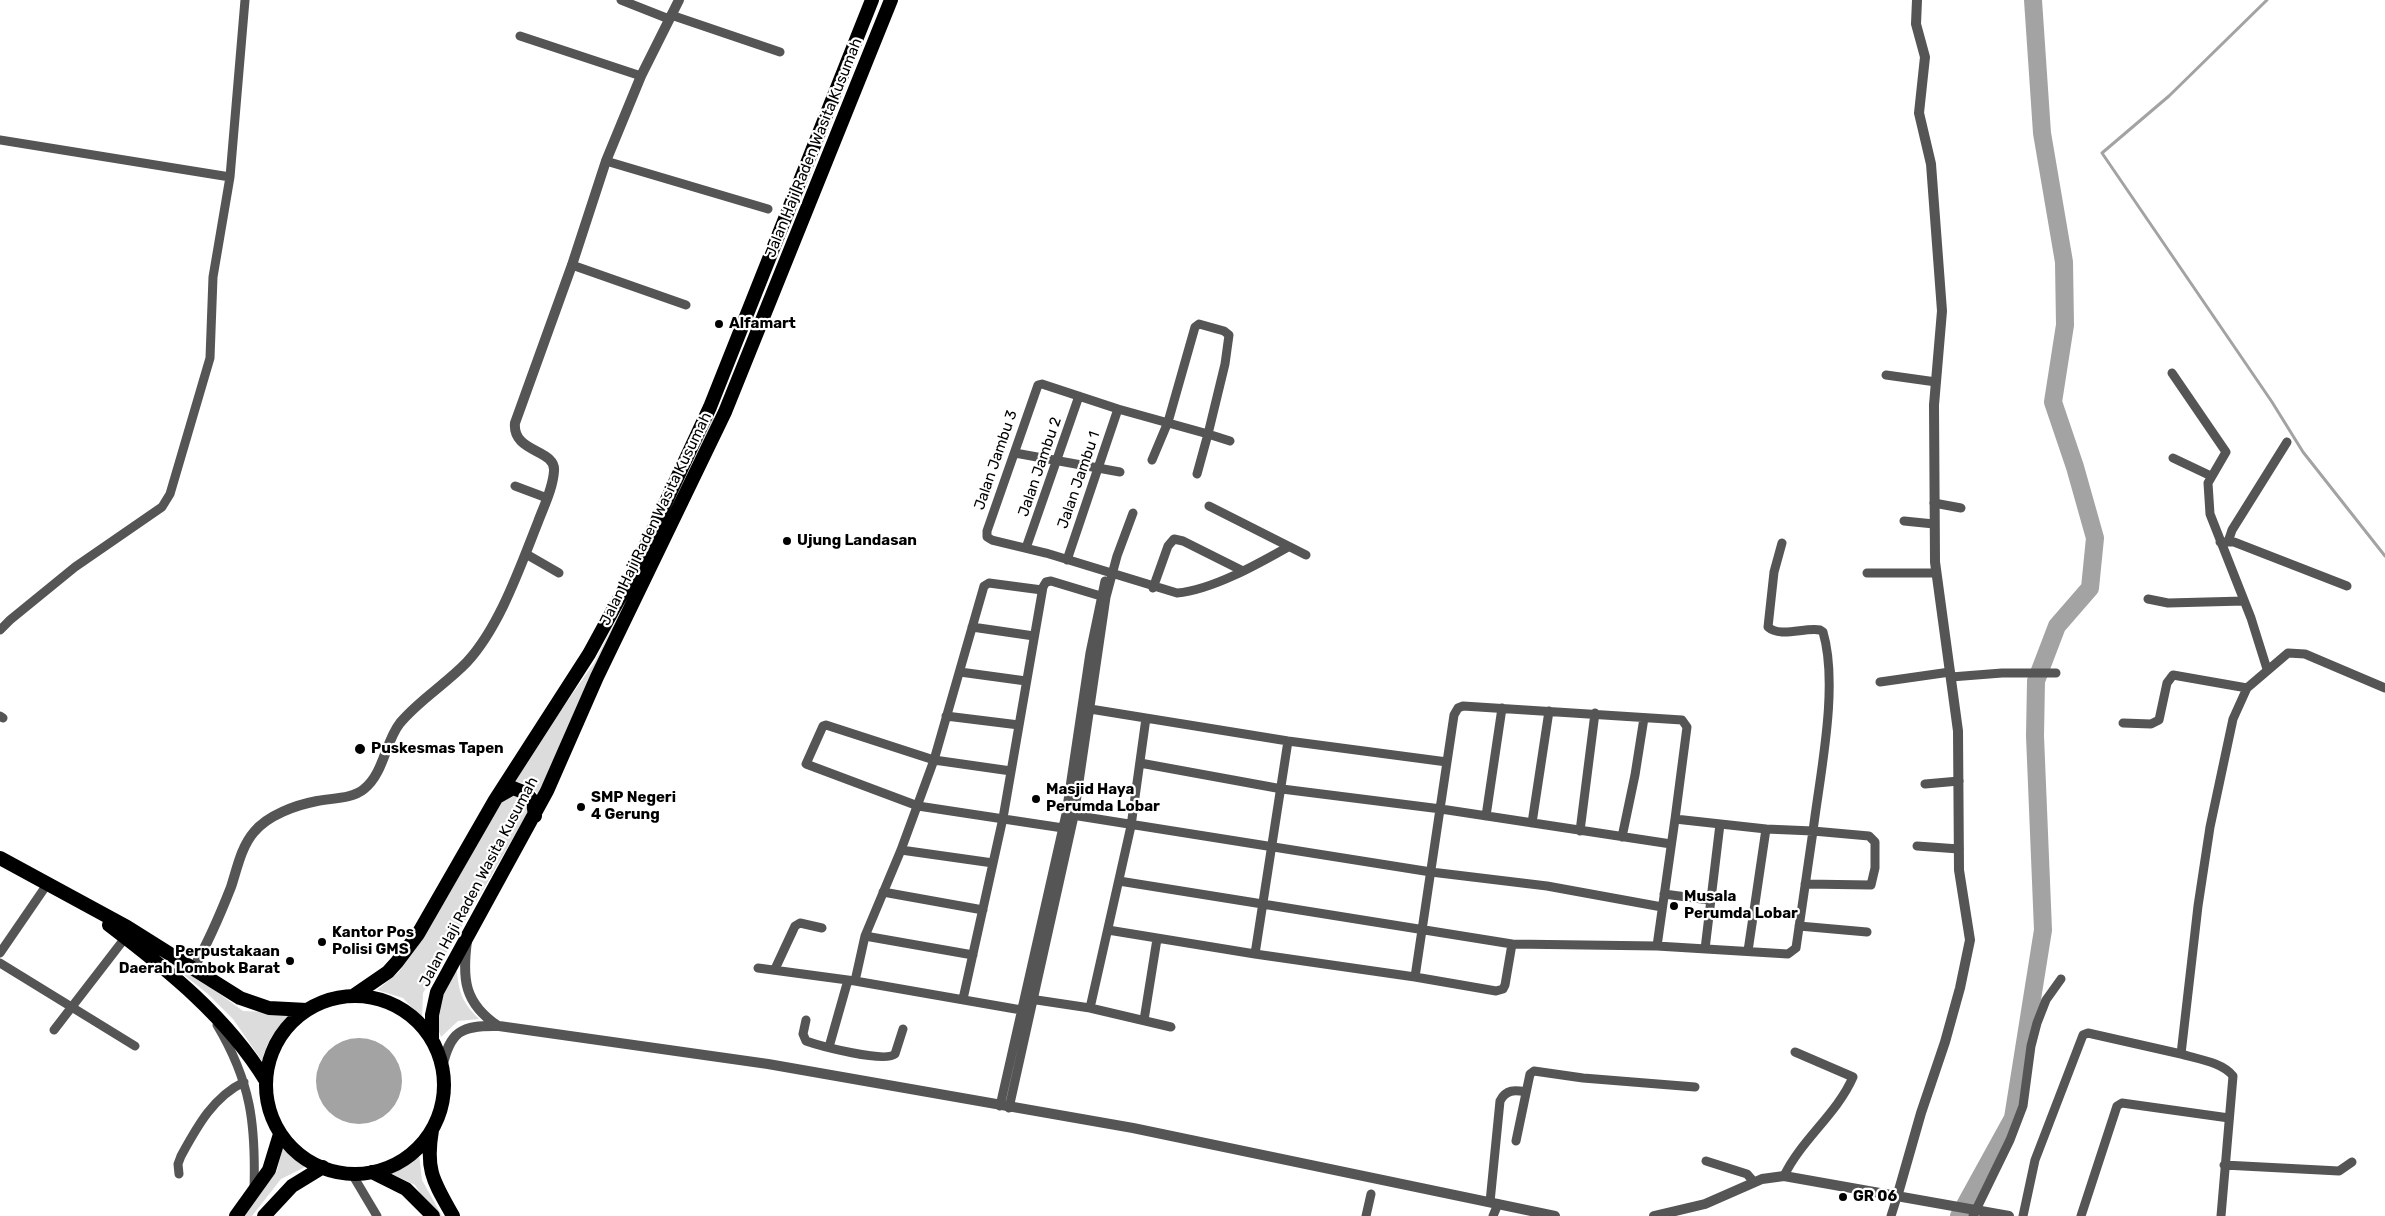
<!DOCTYPE html>
<style>
body{margin:0}
canvas{display:block;background:#fff}
</style>
<canvas width="2385" height="1216"></canvas>
<script>
const g = document.querySelector('canvas').getContext('2d');
g.lineJoin = 'round';
function paint(path, color) {
  g.fillStyle = color;
  g.fill(path, 'evenodd');
}
function trace(path, color, width, dash) {
  g.strokeStyle = color;
  g.lineWidth = width;
  g.lineCap = dash ? 'butt' : 'round';
  g.setLineDash(dash || []);
  g.stroke(path);
}
function drawText(font, color, halo, rows, align = 'center') {
  g.font = font + ' Rubik,sans-serif';
  g.lineWidth = 4.5;
  g.setLineDash([]);
  g.textBaseline = 'middle';
  g.strokeStyle = halo;
  g.fillStyle = color;
  for (const [text, x, y, turn = 0] of rows) {
    g.save();
    g.translate(x, y);
    g.rotate((+turn || 0) * Math.PI / 180);
    g.textAlign = isNaN(turn) ? turn : align;
    if (halo) g.strokeText(text, 0, 0);
    g.fillText(text, 0, 0);
    g.restore();
  }
}
paint(new Path2D(`
 M711,417L716,419L541,799C534,787 525,780 510,783L594,663L656,542Z
 M517,791L530,809L423,993L422,1018L403,998L377,990L398,973L417,947L505,794Z
 M161,951L243,1011L292,1013C276,1028 267,1040 262,1061L233,1019L208,994L159,955Z
 M456,965C459,991 460,1000 479,1019L458,1021L441,1037L437,1026L439,991Z
 M283,1146L293,1158L305,1167L281,1179L252,1216H242L277,1171Z
 M419,1154L422,1180L442,1216H434L415,1185L390,1173Z`), '#dcdcdc');
paint(new Path2D(`
 M316 1081a43 43 0 1 1 86 0a43 43 0 1 1-86 0Z`), '#a3a3a3');
trace(new Path2D(`
 M2267,0L2169,96L2102,153L2272,402L2303,452L2385,556`), '#a3a3a3', 3);
trace(new Path2D(`
 M1959,1216L2013,1118L2043,930L2035,736L2036,681L2057,626L2090,588L2095,538L2075,467L2053,402L2065,325L2064,262L2042,133L2033,0`), '#a3a3a3', 18);
trace(new Path2D(`
 M621,0L669,19
 M671,15L780,52
 M520,36L641,76
 M0,140L230,177
 M606,161L768,209
 M572,265L686,305
 M2172,373L2226,452L2208,483L2210,514L2251,618L2267,669
 M1886,375L1936,382
 M1015,453L1120,472
 M2173,458L2211,476
 M1152,460L1168,422L1195,327L1199,324L1224,331L1229,335L1225,364L1208,434L1118,409L1042,384L1038,385L987,531V537L992,540L1046,553L1177,593C1212,590 1258,564 1288,547
 M1197,474L1208,434L1230,441
 M515,486L547,498
 M1934,503L1961,508
 M1209,506L1306,555
 M1904,521L1934,524
 M2220,542H2234L2347,586
 M2228,542L2232,530L2287,442
 M1782,543L1774,572L1768,627C1780,638 1805,627 1820,630L1823,632C1839,686 1820,774 1813,831L1869,836L1875,842V868L1871,885L1805,884
 M1026,548L1079,396
 M526,554L559,573
 M1067,560L1118,409
 M1867,573H1935
 M1153,588L1168,546L1174,539L1183,541L1243,571
 M2148,599L2168,603L2244,601
 M972,627L1034,636
 M0,630L10,620L75,567L162,507L170,494L210,358L213,277L230,177L245,0
 M960,672L1026,681
 M1951,677L2002,673H2056
 M1880,682L1950,672
 M1084,708L1288,741L1447,762
 M0,716L3,718
 M946,716L1019,725
 M2123,723L2151,724L2159,720L2167,683L2173,675L2247,688
 M1140,763L1282,789L1441,809L1671,844
 M1011,771L934,760L826,725L823,726L806,764L918,806L1063,828
 M1925,784L1959,781
 M1066,814L1431,872L1547,886L1662,907
 M1486,816L1502,708
 M1532,823L1549,711
 M1580,831L1595,713
 M1622,837L1635,775L1644,718
 M1917,846L1959,849
 M901,850L993,863
 M1119,881L1512,944L1657,946L1788,954L1796,948L1813,831L1766,829L1675,819L1657,946
 M883,892L983,910
 M1664,894L1709,900
 M1799,926L1867,932
 M1108,930L1255,954L1415,977L1496,991L1503,989L1505,985L1512,944
 M865,936L973,955
 M1705,949L1720,824
 M1748,951L1766,829
 M0,953L48,883
 M1255,954L1288,741
 M0,963L135,1046
 M758,968L855,981L1027,1011
 M775,969L795,926L800,923L822,928
 M1415,977L1454,715L1458,708L1463,706L1682,720L1687,727L1675,819
 M855,981L865,936L901,850L934,760L984,586L989,583L1042,590
 M963,999L1003,818L1043,587L1046,582L1051,581L1104,597
 M1030,999L1090,1008L1171,1027
 M1090,1008L1131,826L1146,718
 M806,1020L803,1034L806,1041C820,1046 885,1063 895,1054L903,1029
 M1144,1020L1157,939
 M217,1025C251,1082 256,1124 254,1190
 M54,1030L125,938
 M829,1047L848,980
 M1000,1106L1066,814L1090,653L1105,581
 M1009,1108L1074,816L1106,597L1117,556L1133,513
 M1516,1141L1530,1074L1534,1071L1583,1078L1695,1087
 M1706,1161L1747,1174L1754,1182
 M2224,1165L2339,1171L2352,1162
 M179,1174L178,1164L181,1156C197,1127 213,1097 244,1082
 M352,1174L377,1216
 M1784,1176C1801,1140 1837,1114 1853,1077L1795,1052
 M1490,1202L1500,1101C1506,1089 1515,1090 1526,1092
 M1366,1216L1371,1194
 M1493,1216L1498,1204
 M1891,1216L1897,1197
 M1973,1216L2010,1140L2023,1106L2031,1046L2037,1023L2046,1000L2061,979
 M2023,1216L2035,1160L2083,1035L2088,1033L2181,1054
 M2081,1216L2117,1106L2122,1103L2229,1118
 M2221,1216L2233,1076C2222,1062 2197,1059 2181,1054L2198,906L2210,827L2233,719L2247,688L2288,653L2305,654L2385,688`), '#555', 9);
trace(new Path2D(`
 M467,941C462,979 464,1003 498,1026
 M193,969C208,943 220,915 231,887C237,869 241,847 254,832C268,815 296,805 317,801C332,798 352,799 364,789C384,773 385,742 400,723C419,700 446,684 467,662C500,626 520,567 538,522C544,506 553,488 554,471C556,449 512,453 515,423L572,265L606,161L641,76L679,0
 M442,1068C450,1031 461,1025 499,1026L768,1064L1133,1128L1555,1216
 M1897,1197L1921,1113L1945,1042L1960,988L1970,940L1959,870L1958,731L1935,562L1934,405L1942,311L1931,164L1919,113L1925,57L1916,24L1917,0
 M1654,1216L1705,1204L1762,1179L1784,1176L2009,1216`), '#555', 10);
trace(new Path2D(`
 M499,796L513,788L526,793L533,801L535,816
 M0,858L127,927L240,998L269,1008L307,1010
 M109,925C168,970 227,1017 266,1081
 M353,996L388,972L397,962L418,934L495,800L589,654L631,577L710,407L872,0
 M266 1085a89 89 0 1 1 178 0a89 89 0 1 1-178 0Z
 M432,1040V1015L437,992L547,791L597,677L725,412L891,0
 M432,1130C425,1171 434,1182 453,1216
 M372,1172L406,1189L433,1216
 M236,1216L269,1170L280,1134
 M264,1216L292,1186L323,1167`), '#000', 14);
for (const [x, y, r, color] of [
 [719,324,5,"#000"],
 [787,541,5,"#000"],
 [360,749,6,"#000"],
 [1036,799,5,"#000"],
 [581,807,5,"#000"],
 [1674,906,5,"#000"],
 [322,942,5,"#000"],
 [290,961,5,"#000"],
 [1843,1197,5,"#000"]
]) {
  const dot = new Path2D();
  dot.arc(x, y, r, 0, 2 * Math.PI);
  g.fillStyle = color;
  g.fill(dot);
  trace(dot, '#fff', 2);
}
drawText('15px', '#000', '#fff', [
 ["Jalan Haji Raden Wasita Kusumah",814,148,-68],
 ["Jalan Jambu 3",996,460,-71],
 ["Jalan Jambu 2",1040,467,-71],
 ["Jalan Jambu 1",1079,480,-71],
 ["Jalan Haji Raden Wasita Kusumah",656,519,-64],
 ["Jalan Haji Raden Wasita Kusumah",479,882,-62]
]);
drawText('bold 15px', '#000', '#fff', [
 ["Alfamart",729,324],
 ["Ujung Landasan",797,541],
 ["Puskesmas Tapen",371,749],
 ["Masjid Haya",1046,790],
 ["Perumda Lobar",1046,807],
 ["SMP Negeri",591,798],
 ["4 Gerung",591,815],
 ["Musala",1684,897],
 ["Perumda Lobar",1684,914],
 ["Kantor Pos",332,933],
 ["Polisi GMS",332,950],
 ["Perpustakaan",280,952,"right"],
 ["Daerah Lombok Barat",280,969,"right"],
 ["GR 06",1853,1197]
], 'left');
</script>
